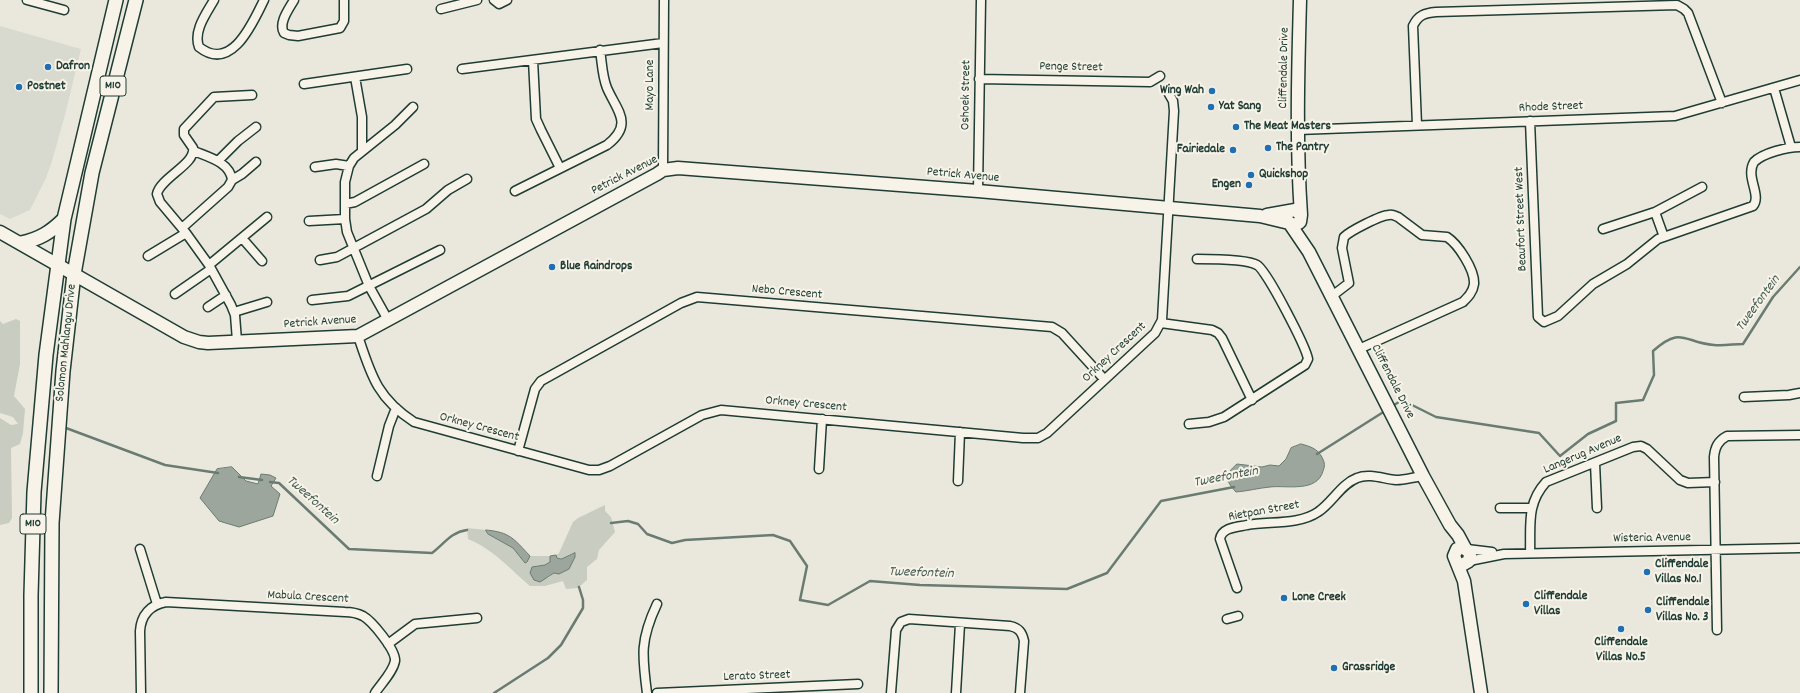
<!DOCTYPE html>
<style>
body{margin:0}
canvas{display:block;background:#eae8dd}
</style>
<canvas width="1800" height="693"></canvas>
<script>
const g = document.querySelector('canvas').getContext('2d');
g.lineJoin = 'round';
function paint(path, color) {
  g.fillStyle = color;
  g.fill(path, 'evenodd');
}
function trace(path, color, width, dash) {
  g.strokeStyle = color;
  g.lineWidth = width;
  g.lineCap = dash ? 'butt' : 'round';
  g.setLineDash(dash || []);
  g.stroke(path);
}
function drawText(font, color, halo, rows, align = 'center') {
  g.font = font + ' Dekko,sans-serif';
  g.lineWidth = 4;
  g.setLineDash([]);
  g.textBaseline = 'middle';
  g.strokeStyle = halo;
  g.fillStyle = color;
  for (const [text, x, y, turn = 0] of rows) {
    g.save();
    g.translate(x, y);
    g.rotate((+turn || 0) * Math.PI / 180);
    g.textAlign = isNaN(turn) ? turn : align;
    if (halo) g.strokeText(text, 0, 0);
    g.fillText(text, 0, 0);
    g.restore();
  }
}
paint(new Path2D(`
 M0,26L81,49L65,115L52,161L46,178L30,210L10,219L0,214Z`), '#d9dacf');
paint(new Path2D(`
 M16,319L20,321V364L14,396L25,409L23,433L20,444L11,448L12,518L9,523L0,525V418L11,425L18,424L13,417L0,413V321L3,324Z
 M605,505V511L611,517L615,532L599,550L597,559L587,567V580L578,588L566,589L563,581L545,586H530C510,569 493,549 468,539L467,528L486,530L488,534L513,548L525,563L527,562L530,556H550V562L545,565L532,567L530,573L548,578L554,573L569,569L573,553L561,559L557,557L556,555L559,553L573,522L578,518Z`), '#c8ccc1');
const water = new Path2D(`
 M1301,444C1313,447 1320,450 1324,462C1325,466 1324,468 1323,471C1317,493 1286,485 1270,487C1259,488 1248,491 1236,492C1225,480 1224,475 1237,464L1262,467L1270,465L1279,466L1286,459L1291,448Z
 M232,467L246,481L258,484L261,474L270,475L276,478L271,486L280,494L273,516L239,527L219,521L200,498L217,469Z
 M486,530C510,532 514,539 530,556L527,562L525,563L513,548L488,534Z
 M575,553V557L569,569L559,574L554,573L540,582L534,580L530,573L532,567L545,565L550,562V556L556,555L557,558L561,559Z`);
paint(water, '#9ca69c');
trace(water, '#6a7c72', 1);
trace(new Path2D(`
 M1391,407L1402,400L1436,417L1539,433L1560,456L1588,434L1616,421V403L1643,400L1654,375L1653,351C1682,325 1684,343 1714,345C1724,346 1734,344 1743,344L1773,297L1800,267
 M66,428L165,465L218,473
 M1317,454L1385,411
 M239,477L262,480
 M270,482L279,483L349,549L432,553C444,544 451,532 467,530
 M611,523L628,521L638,524L647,534L672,543L685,540L773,535L790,541L807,566L800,600L828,605L870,581L920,585L1067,589L1107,573L1161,501L1234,487
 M494,693L548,658L561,645L583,608V600L579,587`), '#6a7c72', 2.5);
const street = new Path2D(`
 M27,0L64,10
 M214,0C206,14 193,31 199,47C232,73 253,22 264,0
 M294,0C289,9 278,23 284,33L289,35L298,36L340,28L344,21V0
 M494,0L499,4L507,0
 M441,9L477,0
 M533,60L536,119L541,130L560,168
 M462,69L663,43
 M355,77L362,117V151
 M979,79L1150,82L1160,76
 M304,84L407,69
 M1774,88L1791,147
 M1530,121L1538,317L1544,322L1558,316L1593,284L1627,264L1658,239L1753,206C1762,195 1745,177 1754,162C1763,153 1787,147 1800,147
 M1417,125L1413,26C1418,15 1425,13 1436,12L1677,5L1684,9L1688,13L1722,103
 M1298,130L1675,116L1800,80
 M218,161L238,141L256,127
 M315,167L336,164L349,166
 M663,170L664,0
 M232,180L242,174L256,162
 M515,191L607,145C634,124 617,111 607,88C602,76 602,62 600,50
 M978,191L981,0
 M345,204L355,202L424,164
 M1655,212L1702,187
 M309,221L345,219
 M182,228L228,187L232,180C230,162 208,157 194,151
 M1603,229L1655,212L1664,237
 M242,238L262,261
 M148,256L186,233
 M320,260L337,257L426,209L448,190L467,179
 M209,265L267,217
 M175,294L211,269
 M1332,296L1349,283L1342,248L1344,237C1350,231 1381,215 1389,215C1393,214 1395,216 1398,217L1422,235L1447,237C1458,244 1475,270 1474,284C1473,292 1468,297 1463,302L1359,349
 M312,300L348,296L440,250
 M208,307L226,295
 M234,312L267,302
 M388,320L369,286L347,232L345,219V182L349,166L354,158L395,125L413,107
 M1161,323L1212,330L1218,333L1222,338L1252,400
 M358,336C371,375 377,398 414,422L589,470H599L610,466L702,415L721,410L1023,438H1038L1047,433L1155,333L1162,320L1174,111L1173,101L1169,94
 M237,341L235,315L231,305L209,265L186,233L160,202L157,194C160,178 196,164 193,148L184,135V129L214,97L252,95
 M1744,397L1789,395L1800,393
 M1189,424L1209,422L1224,417L1305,365L1308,359C1306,347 1266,269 1257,265C1247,259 1210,259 1197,259
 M518,451L535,389L541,381L681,303L697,297L1052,327L1062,333L1104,379
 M1595,463L1597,508
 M819,469L822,419
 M377,476L389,426L396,408
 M958,481L960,432
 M1500,508H1531
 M140,549L157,604
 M1467,549L1492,552
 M1530,553C1531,526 1526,504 1546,482L1633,447L1641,446L1647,449L1680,480L1688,483L1715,482
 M1469,561L1504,554L1800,548
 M1237,588L1220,539C1222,527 1238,527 1247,525C1270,521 1299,525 1318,512C1332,503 1341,484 1357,478C1369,473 1384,479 1396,480C1405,480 1414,477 1423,476
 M1227,619L1238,616
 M1717,630L1714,457C1715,447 1718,441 1727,436L1800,435
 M388,644L415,624L477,618
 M141,693L140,631C141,615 150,605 166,602L345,612C351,612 357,613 363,616C372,621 396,650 395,661C393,672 381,684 375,693
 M647,693C642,655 640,640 657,604
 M657,693L858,684
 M891,693L896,630L901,622L909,619L1010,626C1019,628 1022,632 1024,641L1020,693
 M956,693L960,624`);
const secondary = new Path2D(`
 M1300,0C1298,72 1296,143 1301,215
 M1267,215L1295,210L1301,215L1300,222L1295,225L1289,223L1286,218L1288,212
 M1290,224L1309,252L1423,476L1450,525L1458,535L1465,548
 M0,232L184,337L199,342L208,343L358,336L657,174L663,170L678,168L978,191L1260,216L1289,223
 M1457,563L1462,565L1469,561L1470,555C1468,549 1463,547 1457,549L1454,556L1464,581L1481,693`);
const primary = new Path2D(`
 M21,243C40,239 51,232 64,219
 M31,693V595L34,492L46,355L64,219L116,0
 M51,693L52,523L63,371L74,274L92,173L136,0`);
trace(street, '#1f3d34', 11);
trace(secondary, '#1f3d34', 15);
trace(primary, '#1f3d34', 16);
trace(street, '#f7f3e8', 8);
trace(secondary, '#f7f3e8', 12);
trace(primary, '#f7f3e8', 13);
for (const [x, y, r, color] of [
 [48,67,4,"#1f6fb2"],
 [19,87,4,"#1f6fb2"],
 [1212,91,4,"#1f6fb2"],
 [1211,107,4,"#1f6fb2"],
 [1236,127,4,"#1f6fb2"],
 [1268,148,4,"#1f6fb2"],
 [1233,150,4,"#1f6fb2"],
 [1251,175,4,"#1f6fb2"],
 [1249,185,4,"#1f6fb2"],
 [552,267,4,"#1f6fb2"],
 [1647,572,4,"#1f6fb2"],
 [1284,598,4,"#1f6fb2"],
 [1526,604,4,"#1f6fb2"],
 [1648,610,4,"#1f6fb2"],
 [1621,629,4,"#1f6fb2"],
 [1334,668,4,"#1f6fb2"]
]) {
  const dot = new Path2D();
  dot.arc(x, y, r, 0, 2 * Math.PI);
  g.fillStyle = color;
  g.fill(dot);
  trace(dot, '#f7f3e8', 1.5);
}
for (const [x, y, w] of [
 [113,86,26],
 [33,524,26]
]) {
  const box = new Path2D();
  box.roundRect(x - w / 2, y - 10, w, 20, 3);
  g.fillStyle = '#f7f3e8';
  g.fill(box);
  trace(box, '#1f3d34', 1);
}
drawText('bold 12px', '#1f3d34', null, [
 ["M10",113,86],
 ["M10",33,524]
]);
drawText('bold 13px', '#1f3d34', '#f7f3e8', [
 ["Dafron",56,67],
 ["Postnet",27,87],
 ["Wing Wah",1204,91,"right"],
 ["Yat Sang",1219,107],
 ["The Meat Masters",1244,127],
 ["The Pantry",1276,148],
 ["Fairiedale",1225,150,"right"],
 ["Quickshop",1259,175],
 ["Engen",1241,185,"right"],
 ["Blue Raindrops",560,267],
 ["Cliffendale",1655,565],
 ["Villas No.1",1655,580],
 ["Cliffendale",1534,597],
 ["Villas",1534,612],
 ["Lone Creek",1292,598],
 ["Cliffendale",1656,603],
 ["Villas No. 3",1656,618],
 ["Cliffendale",1621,643,"center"],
 ["Villas No.5",1621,658,"center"],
 ["Grassridge",1342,668]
], 'left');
drawText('13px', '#1f3d34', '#f7f3e8', [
 ["Penge Street",1071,68,1],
 ["Cliffendale Drive",1285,68,-89],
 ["Mayo Lane",651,85,-90],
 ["Oshoek Street",967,95,-89],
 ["Rhode Street",1551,108,-2],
 ["Petrick Avenue",625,176,-27],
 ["Petrick Avenue",963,176,5],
 ["Beaufort Street West",1522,219,-92],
 ["Nebo Crescent",787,293,5],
 ["Petrick Avenue",320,323,-4],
 ["Solomon Mahlangu Drive",67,343,-84],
 ["Orkney Crescent",1115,353,-43],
 ["Cliffendale Drive",1392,382,63],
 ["Orkney Crescent",806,405,5],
 ["Orkney Crescent",479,428,15],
 ["Langerug Avenue",1583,455,-23],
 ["Rietpan Street",1264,512,-10],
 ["Wisteria Avenue",1652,539,-1],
 ["Mabula Crescent",308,598,3],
 ["Lerato Street",757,677,-2]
]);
drawText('italic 14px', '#445c53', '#f7f3e8', [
 ["Tweefontein",1759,304,-54],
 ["Tweefontein",1226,478,-11],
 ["Tweefontein",312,501,42],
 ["Tweefontein",921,574,2]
]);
</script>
